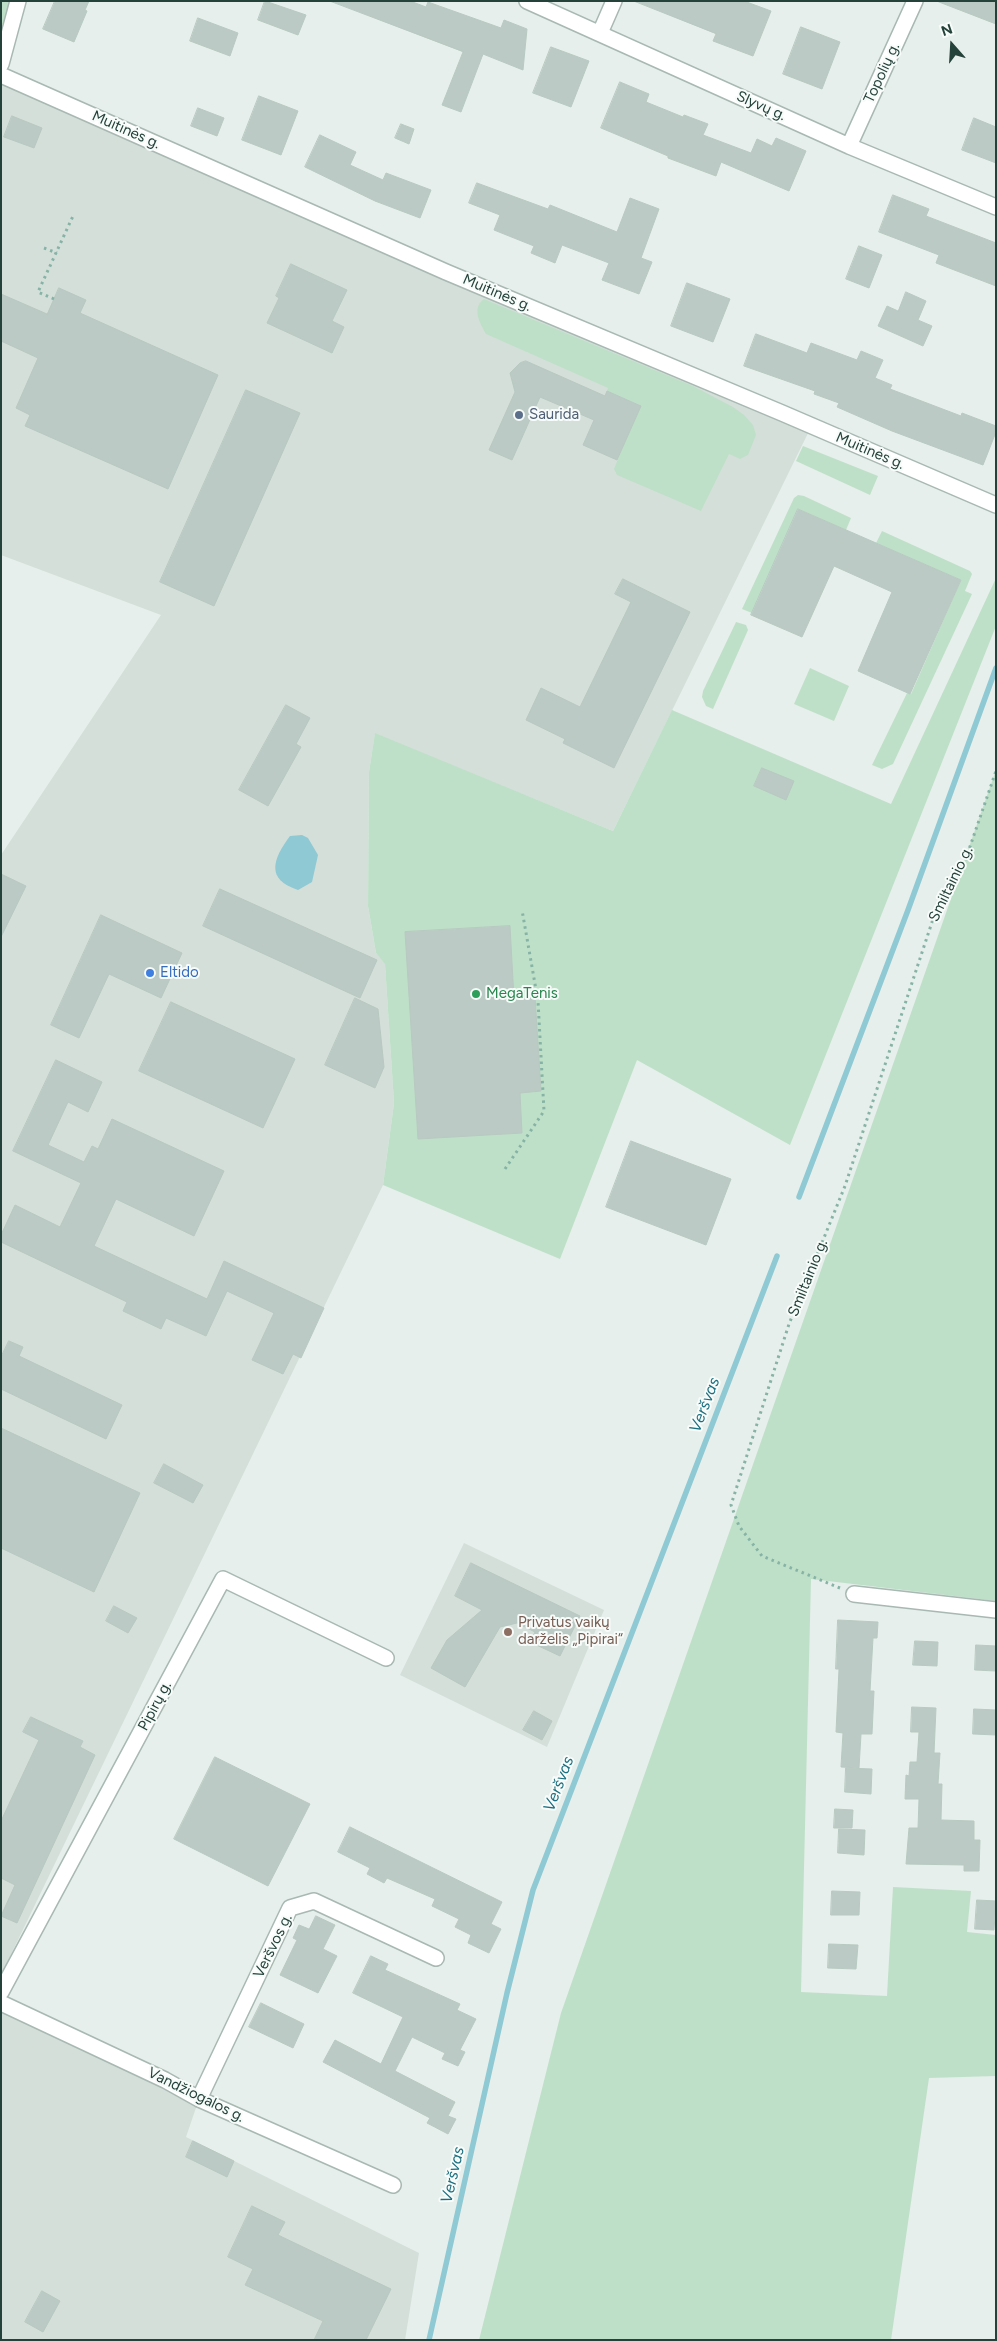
<!DOCTYPE html>
<meta charset="utf-8">
<style>
body{margin:0}
#map{position:relative;width:997px;height:2341px;overflow:hidden;background:#e6efeb;font-family:Figtree,sans-serif}
canvas{display:block}
.frame{position:absolute;inset:0;border:2px solid #24423a;pointer-events:none}
.north{position:absolute;left:927px;top:20px;width:50px;height:50px;-webkit-text-stroke:4px #f7fbf9;paint-order:stroke;rotate:341deg;font-size:14px;font-weight:700;line-height:20px;text-align:center;color:#24423a}
.north::after{content:'';display:block;margin:auto;width:18px;height:22px;background:#24423a;clip-path:polygon(50% 0,100% 100%,50% 72%,0 100%)}
</style>
<div id="map">
<canvas width="997" height="2341"></canvas>
<div class="frame"></div>
<div class="north">N</div>
</div>
<script>
const g = document.querySelector('canvas').getContext('2d');
g.lineJoin = 'round';
function paint(path, color) {
  g.fillStyle = color;
  g.fill(path, 'evenodd');
}
function trace(path, color, width, dash) {
  g.strokeStyle = color;
  g.lineWidth = width;
  g.lineCap = dash ? 'butt' : 'round';
  g.setLineDash(dash || []);
  g.stroke(path);
}
function drawText(font, color, halo, rows, align = 'center') {
  g.font = font + ' Figtree,sans-serif';
  g.lineWidth = 4;
  g.setLineDash([]);
  g.textBaseline = 'middle';
  g.strokeStyle = halo;
  g.fillStyle = color;
  for (const [text, x, y, turn = 0] of rows) {
    g.save();
    g.translate(x, y);
    g.rotate((+turn || 0) * Math.PI / 180);
    g.textAlign = isNaN(turn) ? turn : align;
    if (halo) g.strokeText(text, 0, 0);
    g.fillText(text, 0, 0);
    g.restore();
  }
}
paint(new Path2D(`
 M1,75L812,425L613,831L375,734L369,772L368,906L376,953L385,963L394,1103L383,1185L1,1975V855L161,615L1,555Z
 M464,1543L604,1610L547,1747L400,1675Z
 M1,2003L199,2099L186,2137L419,2253L405,2340H1Z`), '#d4dfda');
paint(new Path2D(`
 M1,1H10L1,30Z
 M484,299L693,386L733,407L744,415L753,425L756,435L748,455L740,459L729,454L701,511L617,475L614,469L640,405L607,391L608,388L486,334C480,323 471,308 484,299Z
 M803,446L878,476L870,495L796,461Z
 M798,495L804,496L851,518L846,530L798,509L752,613L742,609L794,498Z
 M882,531L970,571L972,574L965,591L972,594L893,764L882,769L872,765L907,693L911,694L961,580L876,543Z
 M996,578V626L790,1145L637,1060L560,1259L383,1185L394,1103L385,964L376,953L368,906L369,772L375,733L613,831L672,710L891,804Z
 M736,622L746,625L748,630L713,709L706,706L702,697L703,691Z
 M810,668L849,686L834,721L794,704Z
 M996,770V1601L811,1579L801,1992L887,1996L893,1887L971,1891L967,1932L996,1935V2076L929,2078L891,2340H479L561,2013Z`), '#bfe0c8');
paint(new Path2D(`
 M302,835L308,838L318,855L312,882L298,890C265,879 273,859 290,836Z`), '#8ec9d4');
trace(new Path2D(`
 M799,1197L908,910L996,668
 M429,2340L507,1993L533,1890L777,1256`), '#8ec9d4', 5.5);
const building = new Path2D(`
 M55,1H89L85,10L87,11L74,42L43,29Z
 M265,1L306,15L298,35L258,20Z
 M330,1H410L426,7L428,2L501,28L504,20L527,29L523,70L483,54L461,112L442,105L463,52Z
 M634,1H744L771,11L753,56L713,41L716,34Z
 M940,1H996V24L939,2Z
 M198,18L238,33L230,56L190,41Z
 M801,27L840,42L822,89L783,74Z
 M551,47L589,61L571,107L533,93Z
 M620,82L649,94L646,102L683,117L684,115L708,124L703,135L751,153L757,139L772,146L776,138L806,151L789,191L721,162L716,176L668,158V156L601,128Z
 M259,96L298,111L281,155L242,140Z
 M198,108L224,118L217,136L191,126Z
 M12,116L42,128L34,148L4,137Z
 M974,118L996,127V163L962,150Z
 M401,124L414,129L409,144L395,138Z
 M320,135L356,152L350,165L383,180L386,173L431,190L420,218L375,201L305,167Z
 M477,183L548,209L550,205L617,232L630,198L659,209L641,258L652,262L639,294L602,280L609,263L562,245L555,263L531,253L534,246L494,230L500,215L469,203Z
 M893,195L929,209L926,216L996,243V286L936,263L939,255L879,232Z
 M859,246L882,255L869,288L846,279Z
 M291,264L347,290L332,321L344,327L332,353L267,323L279,298L276,296Z
 M687,283L730,299L713,342L671,326Z
 M59,288L86,300L80,313L218,375L168,489L25,426L30,415L16,408L38,358L1,341V294L47,314Z
 M906,292L926,301L918,320L932,326L923,346L878,326L887,306L898,311Z
 M756,334L807,353L811,343L857,360L861,351L883,360L875,378L892,385L890,389L961,416L962,413L996,426V432L983,465L892,431L837,407L839,403L814,394L815,391L744,366Z
 M526,361L605,396L607,391L641,406L617,460L583,445L594,420L540,397L512,460L489,450L515,392L510,373L520,363Z
 M246,390L300,413L214,606L160,582Z
 M798,509L961,580L910,694L858,671L892,592L834,566L802,637L751,615Z
 M623,579L690,612L614,768L563,743L565,739L526,720L541,688L580,707L631,602L615,594Z
 M286,705L310,718L296,744L301,747L268,806L239,790Z
 M762,768L794,781L786,800L754,786Z
 M1,874L26,886L1,937Z
 M220,889L377,960L360,998L203,926Z
 M101,915L182,953L161,998L109,974L79,1038L51,1025Z
 M510,926L514,999L535,997L541,1091L520,1093L522,1133L418,1139L405,932Z
 M355,998L378,1009L384,1067L375,1088L325,1065Z
 M171,1002L295,1059L263,1128L139,1071Z
 M56,1060L102,1082L88,1112L68,1102L48,1145L84,1162L92,1146L98,1149L112,1119L224,1171L194,1236L116,1199L94,1246L207,1299L224,1261L324,1308L301,1358L293,1354L283,1374L252,1360L274,1313L227,1291L206,1336L166,1318L161,1329L123,1311L127,1302L1,1242V1235L15,1205L60,1227L81,1183L13,1151Z
 M631,1141L731,1179L706,1245L606,1207Z
 M9,1341L23,1347L19,1356L122,1405L106,1439L1,1389V1357Z
 M1,1428L140,1493L94,1592L1,1548Z
 M164,1464L203,1485L193,1503L154,1483Z
 M471,1563L580,1616L560,1656L530,1642L535,1632L517,1623L500,1627L465,1687L431,1668L447,1640L482,1610L455,1596Z
 M114,1606L137,1618L128,1633L106,1621Z
 M838,1620L878,1622L877,1638H873L870,1691H874L872,1734H861L859,1768L841,1767L843,1733L836,1732L839,1669H836Z
 M915,1641L938,1642L937,1666L913,1665Z
 M976,1645L996,1646V1671L975,1670Z
 M912,1707L936,1708L934,1753H940L938,1784H942L941,1820L974,1821V1840H980L979,1871H964V1865L906,1864L909,1828H918L919,1799H905L906,1775L909,1776L910,1762H917L919,1732H911Z
 M974,1709L996,1710V1735L973,1734Z
 M534,1711L552,1721L542,1740L523,1730Z
 M31,1717L83,1741L80,1747L95,1755L17,1923L1,1916L15,1885L1,1878V1821L39,1740L23,1732Z
 M215,1757L310,1804L268,1886L174,1839Z
 M846,1768L872,1769L871,1794L845,1792Z
 M835,1809L853,1810L852,1828H834Z
 M350,1827L502,1902L491,1924L501,1929L489,1953L468,1943L471,1935L455,1927L459,1919L432,1906L435,1899L387,1878L384,1883L367,1874L370,1868L338,1852Z
 M839,1829L865,1830L864,1855L838,1853Z
 M832,1891L860,1892L859,1915H831Z
 M977,1900L996,1901L994,1930L975,1929Z
 M316,1916L335,1925L323,1949L337,1956L318,1993L280,1975L297,1940L293,1938L299,1925L309,1929Z
 M829,1944L858,1945L856,1969L828,1968Z
 M371,1956L388,1964L385,1970L460,2004L457,2010L476,2019L460,2050L465,2052L458,2066L442,2059L445,2053L412,2037L395,2071L455,2102L448,2116L456,2119L448,2134L427,2123L430,2118L323,2062L335,2040L381,2064L403,2017L353,1993Z
 M261,2003L304,2024L293,2048L249,2027Z
 M193,2141L234,2161L227,2177L186,2157Z
 M252,2206L285,2222L278,2235L391,2289L366,2340H314L323,2321L245,2285L253,2269L228,2257Z
 M42,2291L60,2301L43,2332L25,2322Z`);
paint(building, '#bbcac4');
trace(building, '#b8c9c2', 1);
const minor = new Path2D(`
 M527,1L849,146L996,207
 M600,33L614,1
 M1,64L18,1
 M1,75L446,272L782,413L996,505
 M849,146L915,1
 M854,1594L996,1610
 M1,1992L223,1579L386,1658
 M1,2003L165,2080L199,2099L393,2185
 M199,2099L290,1908L314,1901L436,1958`);
trace(minor, '#a8b8b2', 18);
trace(new Path2D(`
 M44,248L57,253
 M54,299L38,292L73,216
 M505,1169L544,1111L538,1001L522,910
 M840,1588L762,1556L739,1526L731,1505L789,1324L845,1186L936,910L964,864L996,771`), '#86b3a5', 3, [2.5, 4]);
trace(minor, '#fff', 15);
for (const [x, y, r, color] of [
 [519,415,5,"#5c6f8a"],
 [150,973,5,"#3f7fe0"],
 [476,994,5,"#2e9e5b"],
 [508,1632,5,"#8d6e63"]
]) {
  const dot = new Path2D();
  dot.arc(x, y, r, 0, 2 * Math.PI);
  g.fillStyle = color;
  g.fill(dot);
  trace(dot, '#f7fbf9', 2);
}
drawText('15px', '#24423a', '#f7fbf9', [
 ["Topolių g.",882,73,-65],
 ["Slyvų g.",761,106,24],
 ["Muitinės g.",126,130,24],
 ["Muitinės g.",497,293,23],
 ["Muitinės g.",870,451,23],
 ["Smiltainio g.",951,884,-64],
 ["Smiltainio g.",808,1278,-68],
 ["Pipirų g.",155,1706,-62],
 ["Veršvos g.",273,1946,-64],
 ["Vandžiogalos g.",196,2095,26]
]);
drawText('15px', '#4e5e75', '#f7fbf9', [
 ["Saurida",529,415]
], 'left');
drawText('15px', '#366cbe', '#f7fbf9', [
 ["Eltido",160,973]
], 'left');
drawText('15px', '#27864d', '#f7fbf9', [
 ["MegaTenis",486,994]
], 'left');
drawText('15px', '#785e54', '#f7fbf9', [
 ["Privatus vaikų",518,1623],
 ["darželis „Pipirai“",518,1640]
], 'left');
drawText('italic 16px', '#1c6f80', '#f7fbf9', [
 ["Veršvas",705,1405,-69],
 ["Veršvas",559,1784,-69],
 ["Veršvas",453,2175,-77]
]);
</script>
